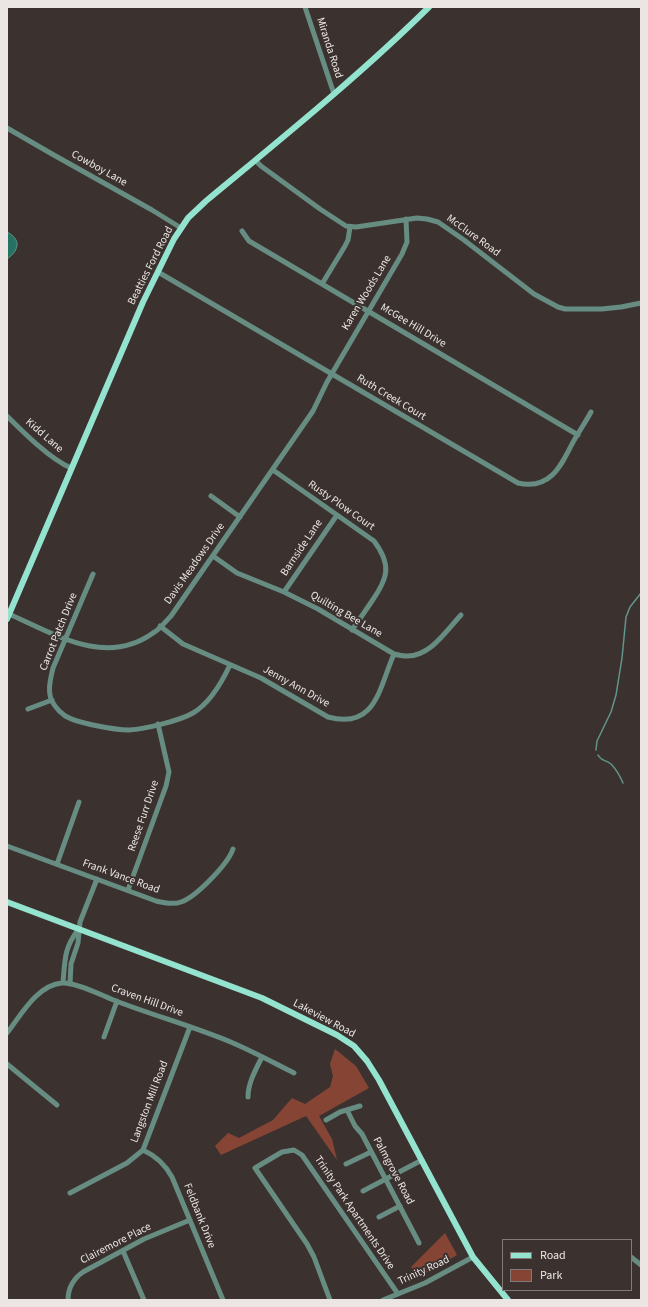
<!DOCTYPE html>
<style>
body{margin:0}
#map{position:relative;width:648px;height:1307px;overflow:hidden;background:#3b3230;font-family:"Source Sans 3",sans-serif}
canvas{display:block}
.frame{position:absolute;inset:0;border:8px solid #ebe6e4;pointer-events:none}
.legend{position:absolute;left:502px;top:1239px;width:130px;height:52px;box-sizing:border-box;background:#3b3230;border:1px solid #817a78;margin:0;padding:5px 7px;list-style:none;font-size:12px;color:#ebe6e4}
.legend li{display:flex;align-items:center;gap:8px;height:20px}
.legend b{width:20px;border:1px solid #817a78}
</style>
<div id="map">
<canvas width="648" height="1307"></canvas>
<div class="frame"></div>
<ul class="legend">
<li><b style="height:5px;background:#93e3cf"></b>Road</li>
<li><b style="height:11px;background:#864534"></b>Park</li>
</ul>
</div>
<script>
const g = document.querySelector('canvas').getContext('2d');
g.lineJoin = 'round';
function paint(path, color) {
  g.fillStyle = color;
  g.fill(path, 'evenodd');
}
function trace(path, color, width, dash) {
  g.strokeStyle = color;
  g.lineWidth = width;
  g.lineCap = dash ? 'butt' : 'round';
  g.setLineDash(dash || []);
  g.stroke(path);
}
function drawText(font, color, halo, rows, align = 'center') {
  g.font = font + ' "Source Sans 3",sans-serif';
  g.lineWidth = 4;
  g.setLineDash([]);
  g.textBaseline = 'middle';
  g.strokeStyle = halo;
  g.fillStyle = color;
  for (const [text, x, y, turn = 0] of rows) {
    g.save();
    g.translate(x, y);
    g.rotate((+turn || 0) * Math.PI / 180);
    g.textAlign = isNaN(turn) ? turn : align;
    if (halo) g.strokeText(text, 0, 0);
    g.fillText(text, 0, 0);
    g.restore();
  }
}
paint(new Path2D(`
 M335,1049L356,1066L369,1088L319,1116L332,1139L337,1160L306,1116L221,1155L215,1146L228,1133L239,1138L273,1120L292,1098L305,1104L330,1087L333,1076L330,1064Z
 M445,1233L457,1255L419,1277L411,1267Z`), '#864534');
const water = new Path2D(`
 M7,232C21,239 20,250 7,259Z`);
paint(water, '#267262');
trace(water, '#619589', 1);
trace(new Path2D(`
 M596,750L597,741L611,712L616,695L622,658L626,617L630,607L641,593
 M598,755C602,762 605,759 611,764C616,769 620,776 623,783`), '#619589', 1.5);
trace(new Path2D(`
 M305,7L334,94
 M7,128L52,154L152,210L181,228
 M255,160L261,166L320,209L346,226L356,227L417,218L427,219L438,222L464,240L534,294L558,307L565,309H602L621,307L641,303
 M242,231L249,241L578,435
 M158,272L518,483C549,490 560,468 572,444C578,433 585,423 591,412
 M322,284L345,246L348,240L350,227
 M7,416C23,432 50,459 71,468
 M273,470L374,541C392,565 388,578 372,601C366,610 359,620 352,630
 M211,496L240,517
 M213,556L237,573L284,592L318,609L394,654C398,655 402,656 406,656C430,657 446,631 461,615
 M93,574L53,668C51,677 48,686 50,695C51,702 58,711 64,715C74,723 116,730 129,730C145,729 179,721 193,713C210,703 222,682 230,665
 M284,592L337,515
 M9,614C54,634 106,667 153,633C160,629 165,622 171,616L313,411L327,382L402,254L407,242L406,219
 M160,626L183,644L261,678L328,717C376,730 379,688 394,654
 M28,709L52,700
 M7,846L156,901C164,903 173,905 181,902C196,897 228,864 233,849
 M57,864L79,802
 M128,890L166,786L169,772L158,724
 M63,983C65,960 64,948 78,930
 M70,984L71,964L78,943L80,922L97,879
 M7,1033C21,1015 37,985 62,983C76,982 103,996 116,1001C155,1016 195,1027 233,1043C254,1052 274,1063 294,1073
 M104,1037L117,1001
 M7,1064L57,1105
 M248,1097C248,1083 256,1069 262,1057
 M347,1110L355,1126L362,1134L419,1243
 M326,1120L340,1112L360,1106
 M143,1150C156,1156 165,1164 172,1177L223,1300
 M346,1164L371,1152
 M363,1191L422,1160
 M70,1193L127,1163L143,1150L190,1027
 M379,1217L400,1206
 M123,1251L144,1300
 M631,1257L641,1265
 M68,1300C68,1288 73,1279 83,1272L144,1239L190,1220
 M330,1300L314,1257L307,1244L255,1168L282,1152L294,1150L302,1155L398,1294
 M383,1300L425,1283L473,1257`), '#678c82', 5);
trace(new Path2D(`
 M7,619L143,302L174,239L188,218L206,201C282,138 359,76 429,7
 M7,902L262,998L337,1035L354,1046L367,1061L379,1080L473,1257L508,1300`), '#93e3cf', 6);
drawText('11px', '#ebe6e4', '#3b3230', [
 ["Miranda Road",329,48,72],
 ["Cowboy Lane",99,169,29],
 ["McClure Road",473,236,36],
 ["Beatties Ford Road",151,266,-63],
 ["Karen Woods Lane",367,293,-59],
 ["McGee Hill Drive",413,326,31],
 ["Ruth Creek Court",391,398,31],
 ["Kidd Lane",44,436,41],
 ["Rusty Plow Court",341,506,35],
 ["Barnside Lane",302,548,-56],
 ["Davis Meadows Drive",195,564,-55],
 ["Quilting Bee Lane",346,615,30],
 ["Carrot Patch Drive",59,632,-68],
 ["Jenny Ann Drive",296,687,29],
 ["Reese Furr Drive",144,816,-71],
 ["Frank Vance Road",121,877,20],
 ["Craven Hill Drive",147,1001,20],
 ["Lakeview Road",324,1019,28],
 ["Langston Mill Road",150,1102,-69],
 ["Palmgrove Road",393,1171,62],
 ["Trinity Park Apartments Drive",354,1213,56],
 ["Feldbank Drive",199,1216,68],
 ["Clairemore Place",116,1244,-27],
 ["Trinity Road",424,1271,-25]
]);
</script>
